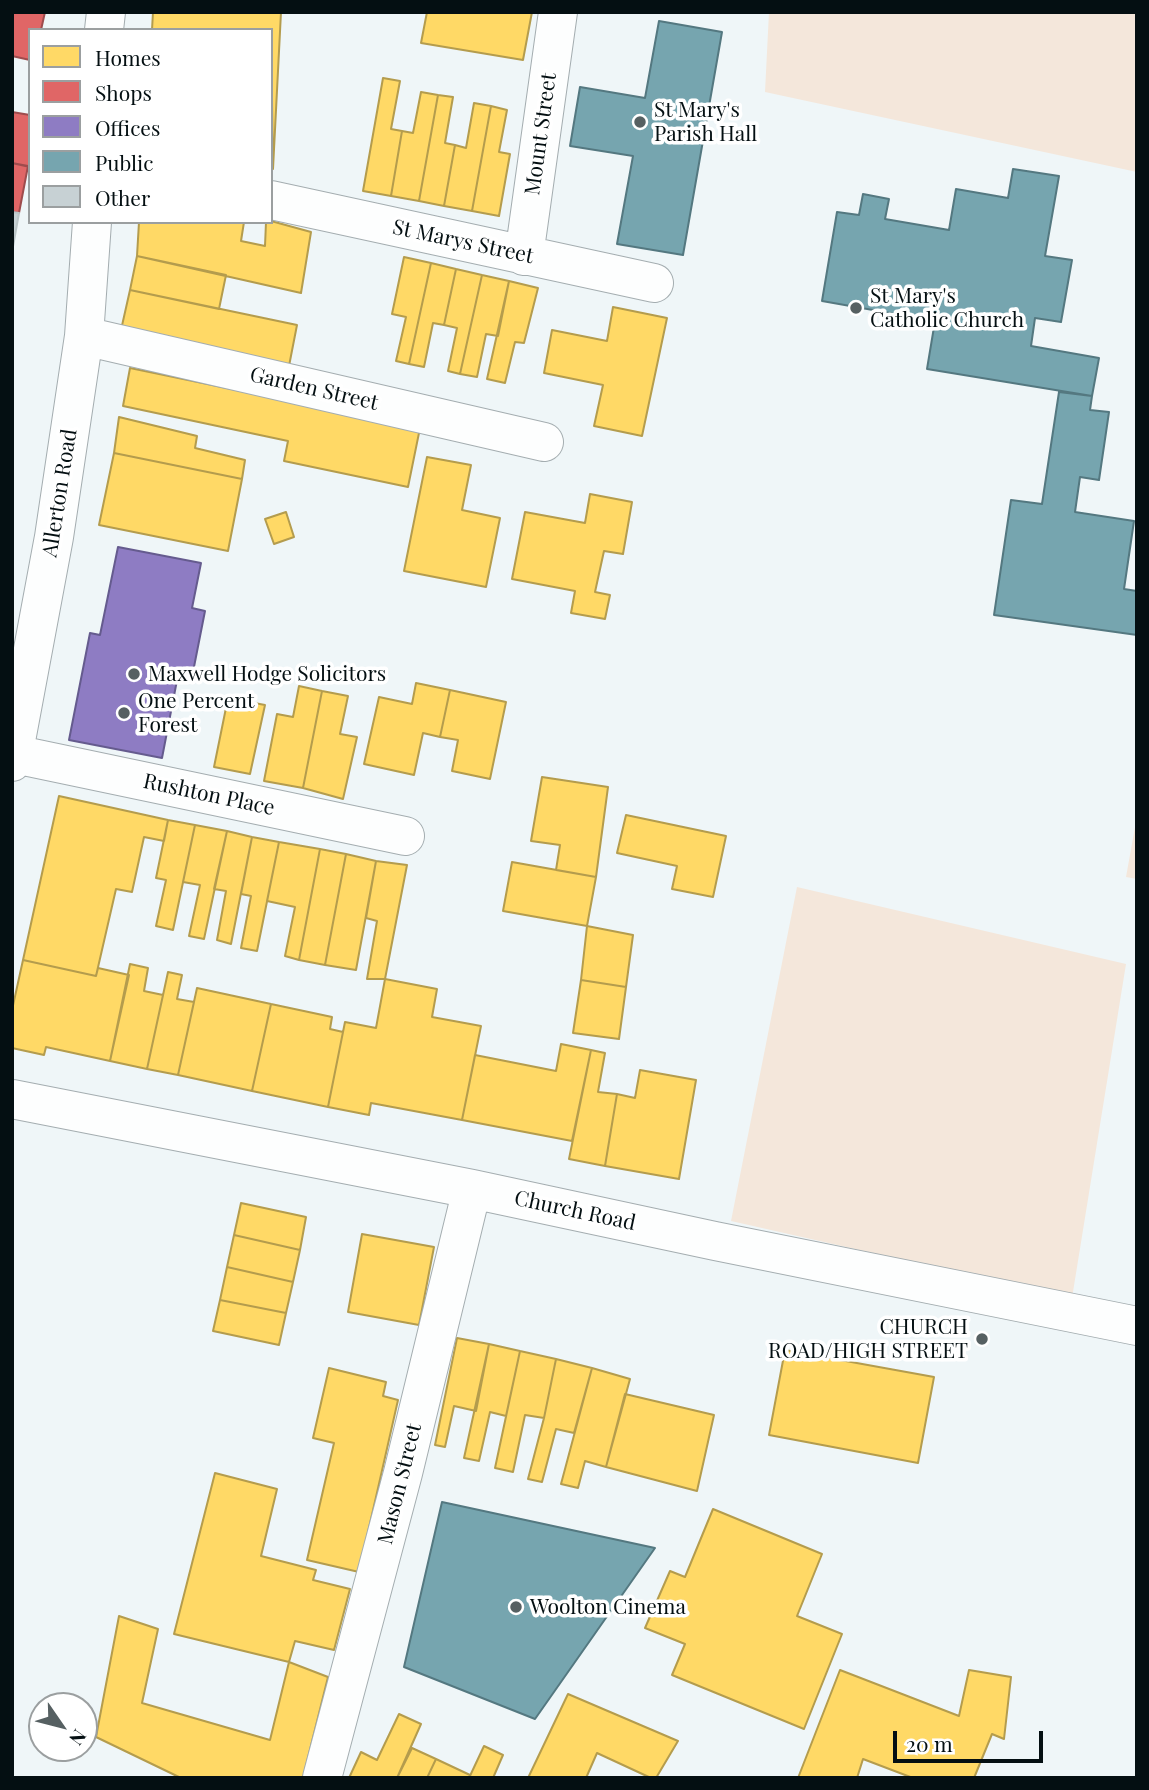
<!DOCTYPE html>
<style>
body{margin:0}
#map{position:relative;width:1149px;height:1790px;overflow:hidden;background:#eff6f8;font-family:"Playfair Display",serif}
canvas{display:block}
.frame{position:absolute;inset:0;border:14px solid #040f12;pointer-events:none}
.legend{position:absolute;left:28px;top:28px;width:245px;height:196px;box-sizing:border-box;background:#fff;border:2px solid #9b9fa0;margin:0;padding:9px 12px;list-style:none;font-size:21px;color:#040f12}
.legend li{display:flex;align-items:center;gap:14px;height:35px}
.legend b{width:35px;border:2px solid #9b9fa0}
.north{position:absolute;left:28px;top:1692px;width:70px;height:70px;box-sizing:border-box;background:#fff;border:2px solid #9b9fa0;border-radius:50%;rotate:125deg;font-size:19px;font-weight:700;line-height:28px;text-align:center;color:#040f12}
.north::after{content:'';display:block;margin:auto;width:24px;height:32px;background:#566062;clip-path:polygon(50% 0,100% 100%,50% 72%,0 100%)}
.scale{position:absolute;left:893px;top:1731px;width:150px;height:32px;box-sizing:border-box;border:4px solid #040f12;border-top:0;padding-left:9px;font-size:21px;line-height:24px;white-space:nowrap;color:#040f12;-webkit-text-stroke:5px #fff;paint-order:stroke}
</style>
<div id="map">
<canvas width="1149" height="1790"></canvas>
<div class="frame"></div>
<ul class="legend">
<li><b style="height:19px;background:#ffd966"></b>Homes</li>
<li><b style="height:19px;background:#e06666"></b>Shops</li>
<li><b style="height:19px;background:#8e7cc3"></b>Offices</li>
<li><b style="height:19px;background:#76a5af"></b>Public</li>
<li><b style="height:19px;background:#c7d1d4"></b>Other</li>
</ul>
<div class="north">N</div>
<div class="scale">20 m</div>
</div>
<script>
const g = document.querySelector('canvas').getContext('2d');
g.lineJoin = 'round';
function paint(path, color) {
  g.fillStyle = color;
  g.fill(path, 'evenodd');
}
function trace(path, color, width, dash) {
  g.strokeStyle = color;
  g.lineWidth = width;
  g.lineCap = dash ? 'butt' : 'round';
  g.setLineDash(dash || []);
  g.stroke(path);
}
function drawText(font, color, halo, rows, align = 'center') {
  g.font = font + ' "Playfair Display",serif';
  g.lineWidth = 7;
  g.setLineDash([]);
  g.textBaseline = 'middle';
  g.strokeStyle = halo;
  g.fillStyle = color;
  for (const [text, x, y, turn = 0] of rows) {
    g.save();
    g.translate(x, y);
    g.rotate((+turn || 0) * Math.PI / 180);
    g.textAlign = isNaN(turn) ? turn : align;
    if (halo) g.strokeText(text, 0, 0);
    g.fillText(text, 0, 0);
    g.restore();
  }
}
paint(new Path2D(`
 M769,12H1137V172L765,92Z
 M1137,816V879L1126,877Z
 M797,887L1126,964L1072,1298L731,1221Z`), '#f4e7db');
const homes = new Path2D(`
 M153,12H281L273,169L271,30H152Z
 M427,12H532L523,60L421,43Z
 M383,78L400,81L391,129L402,131L391,196L363,191Z
 M421,92L438,95L419,201L391,196L402,131L413,133Z
 M438,95L453,97L445,143L455,145L444,206L419,201Z
 M474,103L491,106L472,211L444,206L455,145L466,148Z
 M491,106L507,110L499,152L510,154L499,216L472,211Z
 M271,221L311,232L301,293L137,256L139,222H244L241,241L265,246L266,222Z
 M137,256L226,275L219,309L130,290Z
 M404,257L431,263L409,364L396,361L406,317L392,314Z
 M431,263L456,269L444,325L433,323L424,367L409,364Z
 M456,269L482,275L460,374L448,371L457,328L444,325Z
 M482,275L509,281L498,336L486,334L477,377L460,374Z
 M509,281L538,288L524,343L515,342L505,383L487,379Z
 M130,290L297,325L289,366L121,330Z
 M613,307L667,318L642,436L594,426L603,385L544,373L552,330L607,341Z
 M130,368L420,428L408,487L284,461L288,441L123,406Z
 M119,417L197,436L195,448L245,460L242,479L114,453Z
 M114,453L242,479L228,551L99,525Z
 M427,457L471,465L462,510L500,518L486,587L404,571Z
 M590,494L632,502L623,554L604,551L595,592L610,595L605,619L571,613L575,591L512,579L525,512L585,523Z
 M286,512L294,537L274,544L265,519Z
 M416,683L450,690L440,737L423,733L414,775L364,764L379,697L412,704Z
 M299,686L322,691L303,788L264,781L277,714L293,717Z
 M450,690L506,702L490,779L452,771L458,740L440,737Z
 M322,691L348,696L340,734L357,737L343,799L303,788Z
 M228,698L265,705L250,774L214,767Z
 M542,777L608,787L596,877L556,870L560,845L531,841Z
 M59,796L168,820L164,841L144,837L132,892L116,889L96,976L23,960Z
 M626,815L726,836L713,897L672,889L677,866L617,853Z
 M168,820L195,825L173,930L156,926L166,880L156,878Z
 M195,825L227,831L204,939L189,936L200,885L183,882Z
 M227,831L252,837L231,944L217,940L226,891L214,889Z
 M252,837L279,842L257,951L241,948L251,896L241,894Z
 M279,842L320,849L299,960L285,956L295,907L267,901Z
 M320,849L346,854L325,965L299,960Z
 M346,854L376,861L356,970L325,965Z
 M376,861L407,865L385,979H367L377,921L366,918Z
 M512,862L596,877L587,926L503,911Z
 M587,926L633,935L626,987L581,980Z
 M23,960L96,976L98,968L129,975L110,1061L46,1047L44,1055L12,1048V1010Z
 M130,964L148,968L144,991L163,995L147,1069L110,1061Z
 M168,972L182,975L177,999L194,1002L178,1075L147,1069Z
 M385,979L437,989L432,1017L481,1026L462,1120L371,1103L369,1115L328,1107L345,1022L376,1028Z
 M581,980L626,987L619,1039L573,1033Z
 M197,988L271,1004L252,1091L178,1075Z
 M271,1004L332,1017L330,1029L343,1032L328,1107L252,1091Z
 M561,1044L591,1050L572,1141L462,1120L475,1055L556,1071Z
 M591,1050L605,1053L598,1092L617,1094L605,1166L569,1159Z
 M640,1070L696,1080L679,1179L605,1166L617,1094L635,1098Z
 M241,1203L306,1217L300,1250L234,1235Z
 M362,1234L434,1247L419,1325L348,1312Z
 M234,1235L300,1250L293,1282L227,1267Z
 M227,1267L293,1282L286,1313L220,1300Z
 M220,1300L286,1313L279,1345L213,1331Z
 M457,1338L489,1344L476,1411L454,1406L445,1447L435,1445Z
 M489,1344L520,1351L506,1416L490,1412L479,1461L464,1458Z
 M785,1350L934,1377L918,1463L769,1435Z
 M520,1351L556,1359L544,1418L525,1415L513,1472L495,1468Z
 M556,1359L592,1368L574,1433L556,1429L542,1482L528,1479L544,1418Z
 M329,1368L386,1382L383,1396L398,1400L359,1572L307,1560L334,1443L313,1438Z
 M592,1368L630,1379L606,1467L585,1461L578,1488L561,1484Z
 M625,1394L714,1415L697,1491L606,1467Z
 M215,1473L277,1489L261,1556L316,1570L313,1580L350,1589L334,1650L295,1641L289,1662L174,1634Z
 M713,1509L822,1554L797,1616L842,1634L804,1729L672,1675L685,1644L645,1628L670,1571L685,1577Z
 M119,1616L158,1629L142,1703L270,1740L289,1662L328,1677L303,1778H181L96,1737Z
 M840,1670L959,1716L969,1670L1011,1677L1004,1739L992,1734L974,1778H913L863,1759L857,1778H798Z
 M568,1694L678,1741L656,1778H651L597,1753L586,1778H528Z
 M399,1714L421,1724L397,1778H349L361,1752L377,1760Z
 M484,1746L503,1755L493,1778H469Z
 M412,1748L436,1759L427,1778H397Z
 M436,1759L470,1775L469,1778H427Z`);
paint(homes, '#ffd966');
trace(homes, '#b49c4d', 2);
const shops = new Path2D(`
 M12,12H45L41,30H30V60L12,56Z
 M12,112L30,115V167L12,163Z
 M12,163L28,166L19,213L12,212Z`);
paint(shops, '#e06666');
trace(shops, '#9e4c4d', 2);
const offices = new Path2D(`
 M118,547L201,563L192,608L205,611L192,677L178,675L162,758L69,740L90,633L100,635Z`);
paint(offices, '#8e7cc3');
trace(offices, '#655b8e', 2);
const public = new Path2D(`
 M659,21L722,32L683,255L617,244L633,156L570,146L580,87L645,98Z
 M1013,169L1059,176L1045,256L1072,260L1061,322L1035,318L1031,346L1099,358L1092,396L927,369L935,321L822,301L837,212L859,215L863,194L889,199L885,219L949,230L956,189L1008,198Z
 M1059,392L1092,396L1090,410L1109,412L1099,480L1080,477L1075,512L1134,521L1124,589L1137,591V635L994,615L1011,500L1042,504Z
 M442,1502L655,1548L535,1719L404,1667Z`);
paint(public, '#76a5af');
trace(public, '#547880', 2);
const building = new Path2D(`
 M12,212L19,213L12,252Z`);
paint(building, '#c7d1d4');
trace(building, '#bbc5c7', 2);
const minor = new Path2D(`
 M104,30L106,12
 M271,200L654,283
 M524,256L558,12
 M84,336L544,442
 M14,754L405,836
 M12,762L54,537L84,336L92,222
 M12,1099L472,1189L715,1241L1137,1326
 M322,1778L403,1473L472,1189`);
trace(minor, '#a4adb0', 40);
trace(minor, '#fdfefe', 38);
for (const [x, y, r, color] of [
 [640,122,7,"#566062"],
 [856,308,7,"#566062"],
 [134,674,7,"#566062"],
 [124,713,7,"#566062"],
 [982,1339,7,"#566062"],
 [516,1607,7,"#566062"]
]) {
  const dot = new Path2D();
  dot.arc(x, y, r, 0, 2 * Math.PI);
  g.fillStyle = color;
  g.fill(dot);
  trace(dot, '#fff', 2.5);
}
drawText('21px', '#040f12', '#fff', [
 ["St Mary's",654,110],
 ["Parish Hall",654,134],
 ["St Mary's",870,296],
 ["Catholic Church",870,320],
 ["Maxwell Hodge Solicitors",148,674],
 ["One Percent",138,701],
 ["Forest",138,725],
 ["CHURCH",968,1327,"right"],
 ["ROAD/HIGH STREET",968,1351,"right"],
 ["Woolton Cinema",530,1607]
], 'left');
drawText('21px', '#040f12', '#fff', [
 ["Mount Street",541,134,-82],
 ["St Marys Street",463,242,12],
 ["Garden Street",314,389,13],
 ["Allerton Road",60,493,-81],
 ["Rushton Place",209,795,12],
 ["Church Road",575,1211,12],
 ["Mason Street",400,1484,-76]
]);
</script>
